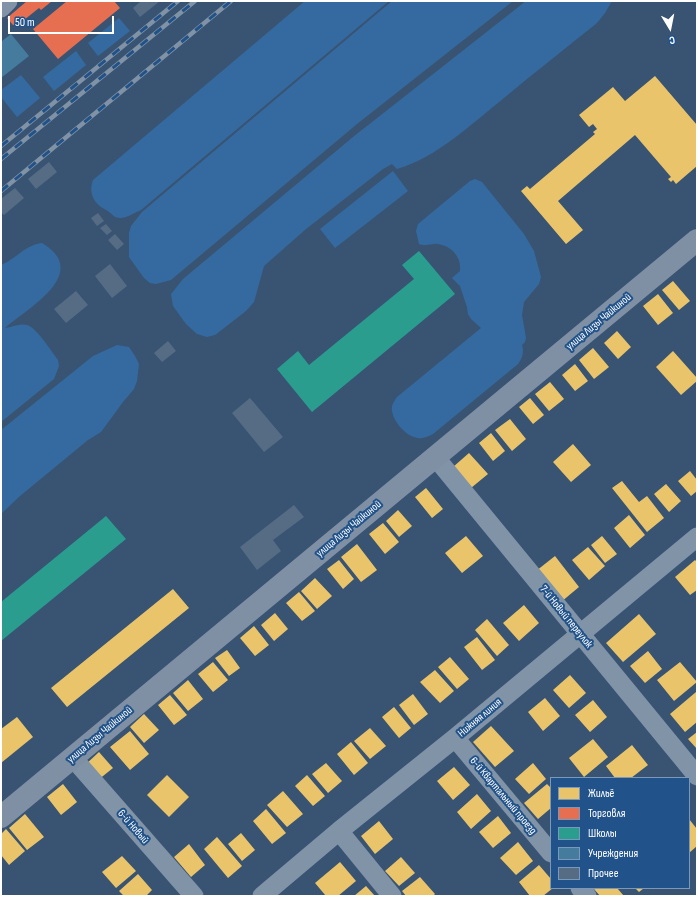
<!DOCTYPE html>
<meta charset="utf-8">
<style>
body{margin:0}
#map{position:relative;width:698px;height:897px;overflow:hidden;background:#395472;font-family:"Sofia Sans Condensed",sans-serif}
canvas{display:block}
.frame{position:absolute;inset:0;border:2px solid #fff;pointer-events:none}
.legend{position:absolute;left:550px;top:777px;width:140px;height:112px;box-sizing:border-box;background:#21538a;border:1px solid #7a98b9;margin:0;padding:5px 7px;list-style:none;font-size:12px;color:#fff}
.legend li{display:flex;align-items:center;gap:8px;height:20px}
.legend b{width:20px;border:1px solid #7a98b9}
.north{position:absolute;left:650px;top:8px;width:40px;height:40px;-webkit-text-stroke:3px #21538a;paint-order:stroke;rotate:170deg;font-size:11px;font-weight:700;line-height:16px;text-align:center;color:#fff}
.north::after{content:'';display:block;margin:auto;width:14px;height:18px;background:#fff;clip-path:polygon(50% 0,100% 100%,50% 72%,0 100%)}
.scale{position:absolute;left:8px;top:16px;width:106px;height:18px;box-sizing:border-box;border:2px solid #fff;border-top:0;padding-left:5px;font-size:12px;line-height:14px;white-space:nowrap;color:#fff;-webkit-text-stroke:3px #21538a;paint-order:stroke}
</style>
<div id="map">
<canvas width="698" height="897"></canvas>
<div class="frame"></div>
<ul class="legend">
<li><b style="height:11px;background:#e9c46a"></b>Жильё</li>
<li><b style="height:11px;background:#e76f51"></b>Торговля</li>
<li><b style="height:11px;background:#2a9d8f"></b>Школы</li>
<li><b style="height:11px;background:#457b9d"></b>Учреждения</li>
<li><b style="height:11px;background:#566c84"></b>Прочее</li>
</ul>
<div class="north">С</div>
<div class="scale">50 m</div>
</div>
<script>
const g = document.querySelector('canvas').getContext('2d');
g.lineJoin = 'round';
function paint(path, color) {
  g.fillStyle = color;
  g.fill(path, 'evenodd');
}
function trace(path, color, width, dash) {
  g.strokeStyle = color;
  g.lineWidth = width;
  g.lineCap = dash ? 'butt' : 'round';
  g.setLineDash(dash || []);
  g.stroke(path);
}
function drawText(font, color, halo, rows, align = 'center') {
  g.font = font + ' "Sofia Sans Condensed",sans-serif';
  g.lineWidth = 4;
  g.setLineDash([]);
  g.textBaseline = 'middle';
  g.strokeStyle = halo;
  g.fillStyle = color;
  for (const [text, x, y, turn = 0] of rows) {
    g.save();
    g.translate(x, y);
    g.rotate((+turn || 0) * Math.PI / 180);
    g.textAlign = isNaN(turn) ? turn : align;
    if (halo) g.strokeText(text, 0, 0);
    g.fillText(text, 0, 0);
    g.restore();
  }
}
paint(new Path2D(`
 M305,1H389L141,210C134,213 127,218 120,218C115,218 113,215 109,212C107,210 104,209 101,207C92,200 89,191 93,180Z
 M392,1H513L357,124L171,280L156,284L150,283L144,278L129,257V233L131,226L142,212Z
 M526,1H612L605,13L597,23C566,48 535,72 504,98C471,124 438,157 397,169L392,164L383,169L306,229L264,266L254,302L246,311L215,335L207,337L197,334L186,324L173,306L171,294L183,279L353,137Z
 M119,18L130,31L98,56L88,43Z
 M76,51L86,65L54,91L43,77Z
 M21,75L40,98L17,117L1,97V90Z
 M393,171L408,191L335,248L320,229Z
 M475,179L482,182L524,234L534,251L541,277L539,284L524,302L522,315L526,338L525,342L522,345C524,352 523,357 518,364L433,434C428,436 424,439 418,438C406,437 390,419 392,406C393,403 395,400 397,397L481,328L471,319L468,314L467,307L460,286L452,278L460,271C462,258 452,246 438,244C432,243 425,247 419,244L416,231L418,224L470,181Z
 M42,243C92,273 28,308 5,328C12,327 20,323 27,325C36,327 52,352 58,360L59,366L54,379L1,422V265C16,259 25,245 42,243Z
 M117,345L129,347L135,356L139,364L137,381L134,389L123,402L101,432L88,440L20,496L1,514V430L93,356Z`), '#356aa0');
paint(new Path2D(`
 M655,76L697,125V166L676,184L673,180L671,182L668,179L671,177L635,135L558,201L583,230L566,244L521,191L527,186L530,189L595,134L593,132L597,129L593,124L589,127L579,115L613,87L625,101Z
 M673,281L690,301L679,310L662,290Z
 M658,294L673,313L658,325L643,306Z
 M617,331L631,347L618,359L604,343Z
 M593,348L609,367L594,379L579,360Z
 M673,351L697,378V381L681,395L656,367Z
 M575,364L588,381L575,391L562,375Z
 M550,382L564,399L549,411L535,394Z
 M530,398L544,415L533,424L519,407Z
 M510,419L526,439L512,451L495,430Z
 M491,433L505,451L493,461L479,443Z
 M573,444L591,465L571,482L553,462Z
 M469,453L488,474L471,488L453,467Z
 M690,471L697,480V491L691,496L678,481Z
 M622,481L639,502L647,496L664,518L647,532L612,488Z
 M666,484L681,501L669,512L654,494Z
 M426,488L443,509L432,518L415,497Z
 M398,510L412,526L399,537L386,521Z
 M629,515L645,535L630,548L614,528Z
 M383,523L399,542L385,554L369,534Z
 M466,536L483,556L462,573L445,553Z
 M602,536L617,554L605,563L591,545Z
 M357,544L377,570L361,582L341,557Z
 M588,547L605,566L589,580L572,560Z
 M555,556L579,587L561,602L536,571Z
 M339,560L354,579L343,589L327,569Z
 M695,560L697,562V590L690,595L675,577Z
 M315,578L332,596L317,609L301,591Z
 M173,589L189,608L67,707L51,688Z
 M299,592L315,611L302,621L286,603Z
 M524,605L539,623L519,641L503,623Z
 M275,613L288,629L274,641L261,625Z
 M639,614L656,634L623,662L606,643Z
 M487,619L509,645L497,656L475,630Z
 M254,626L269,645L255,656L240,638Z
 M477,637L495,660L482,670L464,647Z
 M227,650L240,668L229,676L215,658Z
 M648,651L662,669L645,683L630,666Z
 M450,657L469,679L457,689L438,667Z
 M213,662L228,680L213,692L198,674Z
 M680,662L697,682L674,701L657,680Z
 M435,670L454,691L440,703L420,682Z
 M570,675L586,693L569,708L553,690Z
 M188,680L203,699L188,711L173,693Z
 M696,692L697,722L685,732L670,714Z
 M413,694L428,714L414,725L399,705Z
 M170,695L187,715L174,725L158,705Z
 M545,698L560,716L543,731L528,712Z
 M593,700L607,717L590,732L575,715Z
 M394,707L411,728L399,738L382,717Z
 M144,714L159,730L144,743L130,727Z
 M17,717L33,737L1,763V729Z
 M491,726L514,751L495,767L473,742Z
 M370,728L386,746L370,759L354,741Z
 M130,731L149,754L130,770L110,747Z
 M697,732V749L688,739Z
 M593,739L608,757L584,777L569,758Z
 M351,742L368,763L354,775L337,754Z
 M632,745L648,765L631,778H615L606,766Z
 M99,752L113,768L98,780L85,765Z
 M326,763L342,781L328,793L312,774Z
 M533,763L546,779L529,794L515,779Z
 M454,767L470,785L453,800L437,781Z
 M167,775L189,797L169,817L147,795Z
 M307,775L325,796L313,806L295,786Z
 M63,784L77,802L61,815L47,797Z
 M547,784L551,788V808L538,819L524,803Z
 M283,791L303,814L287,827L267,805Z
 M477,794L491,811L471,829L457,812Z
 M266,809L286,833L272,844L253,821Z
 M25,814L44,837L27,850L9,828Z
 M498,816L511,833L493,848L479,832Z
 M689,819L697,829V846L689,853Z
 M379,821L393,839L375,854L361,836Z
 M6,829L25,851L9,865L1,855V834Z
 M241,833L255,850L242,861L228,844Z
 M217,837L242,866L228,878L204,849Z
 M518,842L533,861L516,875L500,858Z
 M189,844L205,865L191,877L174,857Z
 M122,856L136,871L116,888L102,872Z
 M401,857L415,873L399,886L385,871Z
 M340,862L356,881L338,896H326L315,883Z
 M539,865L551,879V888H553L543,896H530L519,882Z
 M138,874L152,890L146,896H124L119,891Z
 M420,877L435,894L433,896H406L402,891Z
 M366,886L375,896H354Z
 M596,888H617L624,896H600L594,889Z
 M635,888H644L639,892Z`), '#e9c46a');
paint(new Path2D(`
 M27,1H52L41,10L39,8L19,24L13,25L7,18Z
 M67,1H114L120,8L58,59L33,29Z`), '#e76f51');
paint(new Path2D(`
 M419,251L455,294L312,412L277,369L298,351L309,365L414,279L402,265Z
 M106,516L126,539L1,641V602Z`), '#2a9d8f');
paint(new Path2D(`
 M11,34L29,56L1,78V40L2,41Z`), '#457b9d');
paint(new Path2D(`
 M141,1H160L140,17L133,8Z
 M49,162L57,172L36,189L28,179Z
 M15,188L24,198L4,215L1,212V199Z
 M98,213L104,221L97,226L91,218Z
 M106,224L112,231L107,235L100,228Z
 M115,234L124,244L117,250L108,240Z
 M110,264L127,286L112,298L95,276Z
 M76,291L88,305L66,323L54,309Z
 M168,341L176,351L162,362L154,353Z
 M250,398L283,437L264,452L232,413Z
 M294,505L304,517L273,540L281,551L257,570L240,547Z`), '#566c84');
trace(new Path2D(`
 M1,8L8,1
 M436,458L697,776
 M455,738L551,853
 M73,758L194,896
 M339,831L392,896
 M580,888L587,896
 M262,896L339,831L455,738L697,537`), '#8093a7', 19);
trace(new Path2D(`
 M1,817L697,240`), '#7f90a5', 22);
const rail = new Path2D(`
 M1,146L178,1
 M1,159L195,1
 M1,191L231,1`);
trace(rail, '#8092a5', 4.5);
trace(rail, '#21538a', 3, [9]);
drawText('11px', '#fff', '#21538a', [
 ["улица Лизы Чайкиной",599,322,-40],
 ["улица Лизы Чайкиной",349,529,-40],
 ["7-й Новый переулок",566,617,51],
 ["Нижняя линия",480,718,-40],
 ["улица Лизы Чайкиной",100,735,-40],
 ["6-й Квартальный проезд",503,796,50],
 ["6-й Новый",133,827,49]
]);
</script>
